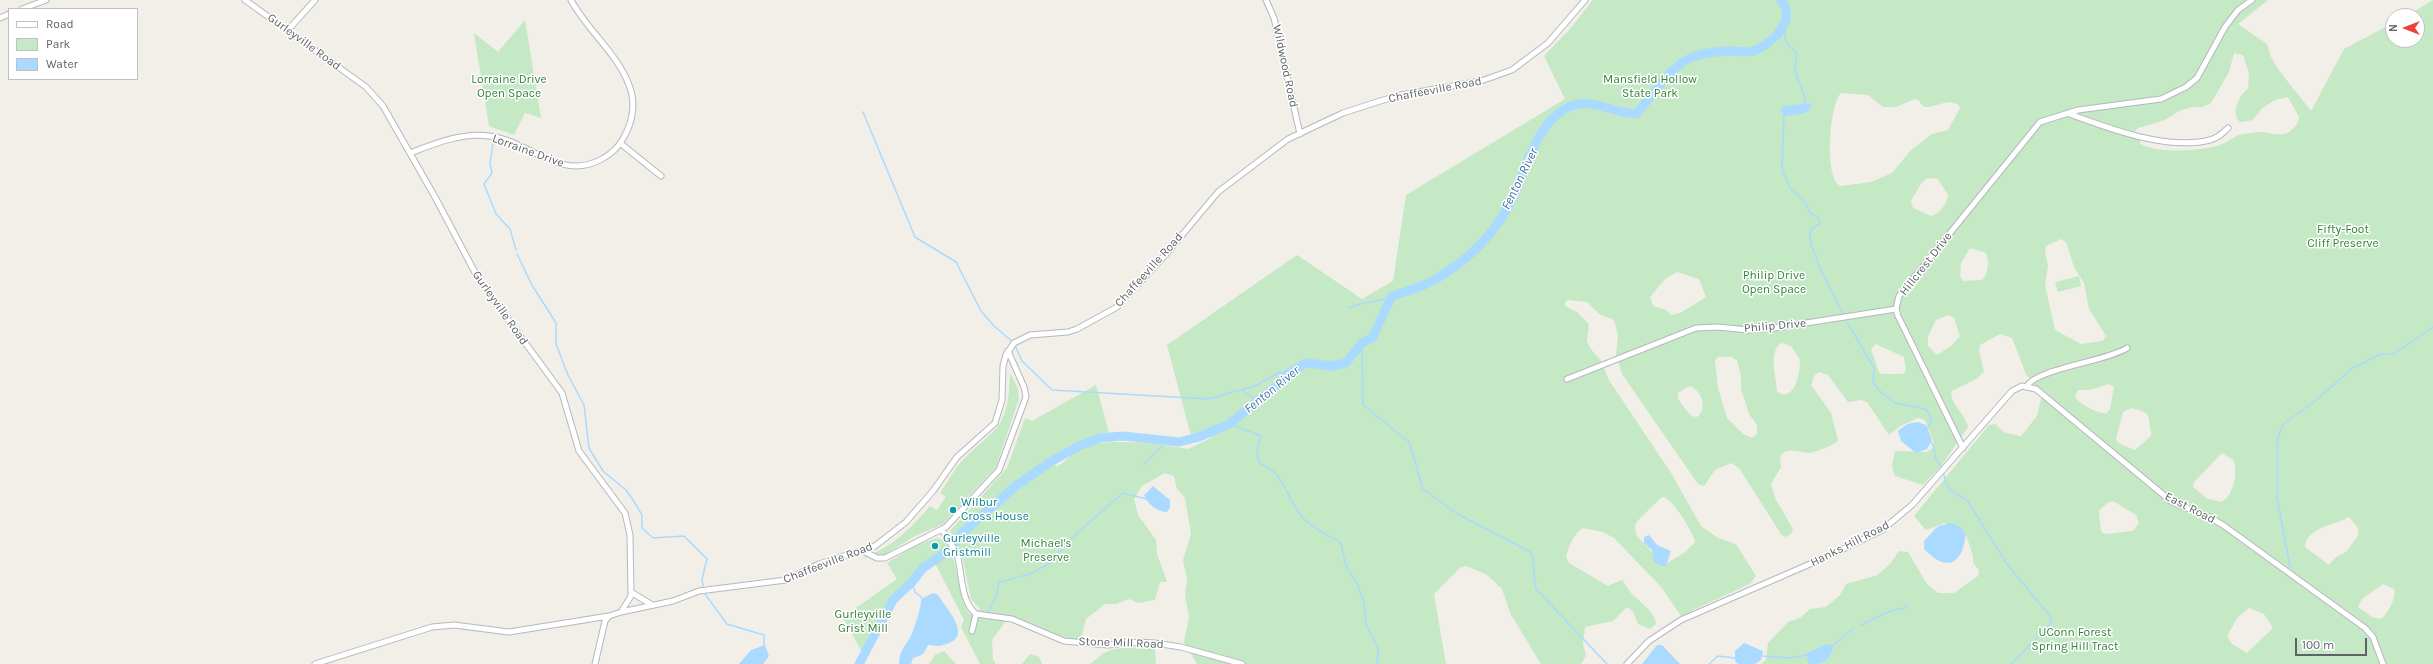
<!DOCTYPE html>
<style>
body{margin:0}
#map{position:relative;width:2433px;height:664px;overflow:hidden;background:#f1efe8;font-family:Karla,sans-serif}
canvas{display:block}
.legend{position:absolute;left:8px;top:8px;width:130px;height:72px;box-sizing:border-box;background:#fff;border:1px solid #bfc1c3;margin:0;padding:5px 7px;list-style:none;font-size:12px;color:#5f6368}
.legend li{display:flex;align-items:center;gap:8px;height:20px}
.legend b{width:20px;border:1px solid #bfc1c3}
.north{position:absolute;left:2385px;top:8px;width:40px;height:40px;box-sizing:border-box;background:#fff;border:1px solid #bfc1c3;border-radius:50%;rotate:270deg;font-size:11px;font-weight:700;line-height:16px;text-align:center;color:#5f6368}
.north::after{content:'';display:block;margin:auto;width:14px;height:18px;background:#ea4335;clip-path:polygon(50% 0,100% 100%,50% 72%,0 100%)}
.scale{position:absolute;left:2295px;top:638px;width:72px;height:18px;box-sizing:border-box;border:2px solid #5f6368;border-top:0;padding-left:5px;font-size:12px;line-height:14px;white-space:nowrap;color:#5f6368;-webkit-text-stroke:3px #fff;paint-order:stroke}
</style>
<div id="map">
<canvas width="2433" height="664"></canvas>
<ul class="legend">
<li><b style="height:5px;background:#fff"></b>Road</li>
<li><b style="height:11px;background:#c5e8c5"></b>Park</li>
<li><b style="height:11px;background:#aadaff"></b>Water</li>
</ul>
<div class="north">N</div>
<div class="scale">100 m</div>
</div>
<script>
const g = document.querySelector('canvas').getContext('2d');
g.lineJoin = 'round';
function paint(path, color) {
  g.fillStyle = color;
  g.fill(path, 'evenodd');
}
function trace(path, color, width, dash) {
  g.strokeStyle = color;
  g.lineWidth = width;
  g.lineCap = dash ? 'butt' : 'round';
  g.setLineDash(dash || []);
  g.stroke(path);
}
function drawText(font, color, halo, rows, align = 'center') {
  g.font = font + ' Karla,sans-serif';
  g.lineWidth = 3;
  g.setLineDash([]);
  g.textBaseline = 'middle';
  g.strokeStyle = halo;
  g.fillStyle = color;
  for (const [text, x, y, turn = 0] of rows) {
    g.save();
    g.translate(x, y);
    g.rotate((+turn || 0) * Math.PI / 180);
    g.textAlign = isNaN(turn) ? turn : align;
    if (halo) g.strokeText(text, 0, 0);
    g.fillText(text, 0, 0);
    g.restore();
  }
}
paint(new Path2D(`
 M1593,0H2268L2238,24L2267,44L2271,57L2278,69L2311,111L2344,49L2393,23V40H2417V16H2407L2433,0V664H1761L1766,660L1768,643L1788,622L1800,618L1810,609L1826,607L1840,595L1846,584L1878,575L1890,564L1899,551L1908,552L1927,584L1938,593H1954L1978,576L1979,570L1973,563V556L1965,532L1944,523L1926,530L1914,516L1989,425L1995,424L2005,433L2021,436L2037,416L2042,395L2026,374L2012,338L2000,334L1980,345L1979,351L1984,372L1976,379L1952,391L1951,395C1954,407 1965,415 1968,427L1941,466L1923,485L1895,476L1892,467L1895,451L1926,452L1932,449L1934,443L1925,420L1918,418L1900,426L1889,435L1867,402L1861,400L1848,402L1828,375L1819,372L1814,376L1811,385L1831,413L1838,440C1836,445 1813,453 1808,453C1799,452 1786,446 1780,457L1781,467L1771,484L1776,500L1793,529L1791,534L1785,537L1781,534L1739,468L1731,463L1715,470L1704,486L1698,484L1622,374L1616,355L1618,335L1614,320L1599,314L1587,302L1568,300L1565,302V306L1577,312L1589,324L1587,341L1590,348L1601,361L1609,380L1671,473L1701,526L1718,538L1736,544L1756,576L1750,584L1693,610L1685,617L1681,616L1662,588L1614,538L1603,532L1583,528C1573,534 1569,546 1566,557L1569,563L1608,586L1622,580C1625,584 1628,589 1631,593C1639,602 1655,611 1656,624L1650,629L1638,624L1633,611L1627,607L1613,621L1585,627L1583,643L1586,656L1581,664H1541L1511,615L1502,589L1486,574L1466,566L1460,568L1434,594L1446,664H1197L1184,642L1189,617L1185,595L1187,579L1183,560L1191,534L1185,498L1177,489L1174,476L1165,473L1142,486L1134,499L1138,515L1156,540L1157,554L1167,582H1160L1155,600L1138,603L1129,599L1116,604H1105L1086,619L1082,635L1077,640L1058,635L1031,623L1006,621L992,640L993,660L996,664H980L961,627L964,620L935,563C928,566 920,569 914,575C894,594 875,634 866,660L843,617L897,579L887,563L915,546L936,538C960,539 955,600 971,615L980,609L971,599L962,555L950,531L1007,468L1025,418L1032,421L1096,385L1110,437L1081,445L1052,462L1057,467C1066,461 1074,451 1084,447C1108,437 1163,444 1188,449L1213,437L1191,436L1167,345L1297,255L1362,299L1393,281L1406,195L1565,99L1544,56L1570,29ZM2234,53L2243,55L2249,73L2248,89C2239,95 2230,113 2240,122L2253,120L2261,109L2275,100L2288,97L2299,117C2299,123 2292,131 2287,133C2276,137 2267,131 2257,132C2251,133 2244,134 2239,135C2232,138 2226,143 2220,145C2201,151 2159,154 2141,144L2135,131L2138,128L2165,120L2179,111L2192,107H2202L2211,103L2229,72ZM1841,93L1868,95L1883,107H1896L1915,99L1918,100L1924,107C1936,108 1953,95 1960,108L1948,130L1932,134L1911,150L1892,173L1871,182L1841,186C1823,180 1830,102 1841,93ZM1928,178L1938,179L1948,195C1948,203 1938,215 1931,216L1913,208L1911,201L1922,182ZM2061,239L2066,242L2074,267L2084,283L2089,309L2106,336L2103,341L2081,344L2055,330L2045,285L2048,266L2045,252L2046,246ZM1970,248L1986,253C1989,260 1989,275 1982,280L1963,281L1960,276L1961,263ZM1677,272L1699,279L1706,297L1682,312L1672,315L1666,310L1653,306L1650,297L1665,279ZM1949,315L1954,318L1960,336L1951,346L1937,355L1928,346V336L1936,320ZM1782,343L1791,346L1800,360C1800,371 1796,403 1777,392C1777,381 1767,350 1782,343ZM1876,344L1904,357L1906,370L1903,374H1882L1879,372L1871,349ZM1718,357H1731L1737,360L1741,376V389L1749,414L1757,425V434L1752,438L1743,434L1727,418L1718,388L1715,360ZM2108,384L2114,386L2110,409L2107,413C2099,415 2080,404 2075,397L2078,390H2090ZM1689,386C1702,390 1708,408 1697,417L1691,416L1678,399V393ZM2132,408C2147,413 2148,410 2150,426C2150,430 2152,432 2151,436L2135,450L2118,443L2116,439L2123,412ZM2222,453L2233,460C2239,470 2233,498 2221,502L2206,498L2193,487L2194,482ZM1663,497C1672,498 1694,533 1695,542L1684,553L1664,565L1637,536C1636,532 1634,527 1636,523C1637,521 1660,498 1663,497ZM2113,501L2136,515L2139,523L2133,531L2105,534L2101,532L2099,511L2107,503ZM2349,517L2358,528V536L2346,552L2336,557L2329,565L2305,547C2306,527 2336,525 2349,517ZM2383,584L2394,589C2397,597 2387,616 2380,619L2372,617L2358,607L2362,599ZM2249,608L2264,614L2273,628L2247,653L2232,644L2227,636L2238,617Z
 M525,20L541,118L525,113L514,135L489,126L474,33L498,52Z
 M2079,276L2081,286L2058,292L2055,282Z
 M1010,373L1018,389L1019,399L996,467L943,524L913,537L883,556L861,558C891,549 910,529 930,506L937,510L946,497L940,493C947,483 953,471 961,462C997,425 1008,432 1010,373Z
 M1146,646L1155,648L1156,664H1090L1104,653L1114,649Z
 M944,651L956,664H929L935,655Z
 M1030,654L1039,657L1042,664H1022Z`), '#c5e8c5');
paint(new Path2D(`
 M1811,103L1810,109L1805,113L1785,116L1780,111L1784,106Z
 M1918,422L1926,425L1932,440L1927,449L1916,453L1901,441L1898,431L1907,424Z
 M1153,486L1170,500V508L1167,512C1158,512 1147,504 1144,495Z
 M1952,523L1960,527L1966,534C1962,566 1946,572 1924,549V541L1938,526Z
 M1649,535L1657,545L1671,551L1666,566H1662L1654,562L1652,550L1644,543V537Z
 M933,593L938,595C948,611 975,638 943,645C938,647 933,645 928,645L923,654L913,658L911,664H899C899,650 905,647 911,636C914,629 922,606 921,599Z
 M1744,643L1763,651L1761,660L1755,664H1738L1735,661V651Z
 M1826,644L1833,646C1830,661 1824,664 1810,664L1807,660V653Z
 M765,645L769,656L763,664H739L751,650Z
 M1657,645H1662L1680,664H1642Z`), '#aadaff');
trace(new Path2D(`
 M1786,24C1782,41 1787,43 1797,54C1790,81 1806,84 1805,105
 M863,112L915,237L956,262L981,311L994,326L1014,343L1022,361L1052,390L1208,399L1255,386L1280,372L1286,375
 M1784,115L1782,170L1791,189L1805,202L1809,212L1819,218V224C1815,226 1811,228 1810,232C1806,245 1836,300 1843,314
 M493,143L490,163L492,173L484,184L496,214L510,229L516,250
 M517,254L532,285L556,323V344L568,375L584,405L589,448L603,471L626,490L633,500L642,515V528L653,538L684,536L707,559L702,579L703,586
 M1348,308C1362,302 1376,302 1391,297
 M1847,322L1874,368L1873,383L1882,393L1895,403L1926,409C1931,416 1933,420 1928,428
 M1362,343L1363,405L1409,442L1423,489L1456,513L1532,553L1536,589L1607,664
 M1242,390L1258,401
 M1229,424L1261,436L1257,450L1259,463C1283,471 1286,496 1300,514C1309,527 1328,535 1341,543L1346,566L1358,585L1364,603L1366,625L1378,648L1377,664
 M1931,442C1937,447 1931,459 1942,467
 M1144,464L1168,441
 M1944,475L1946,484L1951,491L1967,500L2007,564L2050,616L2051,622L2047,628L2011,664
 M2290,567L2277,497V441L2283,424L2318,399L2351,369L2381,354H2394L2433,327
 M912,582L915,592L922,598
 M705,594L727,624L764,635V645
 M988,612L996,597L999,582L1030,574L1050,563L1078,532L1123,493L1147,499
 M1861,625L1890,611L1904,608L1908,605
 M1831,647L1854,628
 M1762,656L1789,658L1808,655
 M1709,664L1718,656L1735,658`), '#aadaff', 1.5);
trace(new Path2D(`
 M859,664L893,600L912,582L923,568L951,549L961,534L1017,485L1052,461L1079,446L1100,438L1123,436L1179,442L1199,437L1229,424L1278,385L1286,375L1306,363L1332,366L1346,363L1362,343L1373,337L1391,297C1405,291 1421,288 1434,280C1464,263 1491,238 1508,207C1524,178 1534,127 1563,110C1590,94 1609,113 1636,114C1652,97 1664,75 1683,62C1697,53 1717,51 1733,51C1740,51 1749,53 1754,51C1774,42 1797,20 1781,0`), '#aadaff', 9);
const minor = new Path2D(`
 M245,0L366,87L383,106L435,197L479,280L562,393L579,451L625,513L630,535L631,596L621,612L609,616L605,621L595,664
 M1266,0L1274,18L1300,134
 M22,9L46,0
 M0,18L9,14
 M288,30L315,0
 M2067,113C2107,128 2168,151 2210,140C2218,138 2223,133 2228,128
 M620,143L661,176
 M410,153C434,144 462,132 489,136C528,140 559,181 600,160C610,155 619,147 624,137C633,121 636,102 629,85C617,53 587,30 571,0
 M1567,379L1696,328L1718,327L1748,330L1774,328L1896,309
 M2027,386C2036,369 2108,361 2127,348
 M1963,448L1898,316L1896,309L1899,296L2040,122L2078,110L2161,99L2186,87L2197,78L2225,27L2238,10L2252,0
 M942,530C947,538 955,548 958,558C962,575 961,602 976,614L1012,619L1064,641L1108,645L1139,642L1154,643L1181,647L1242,664
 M863,551L877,558H885L946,527L999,470L1026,397L1024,387L1008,351
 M631,592L652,605
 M621,612L673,601L699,591L786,580L819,564L875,546L906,522L933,491L957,457L995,423L1002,400L1003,366L1006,355L1014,343L1030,335L1068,332L1077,329L1117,307L1167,253L1218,192L1288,139L1343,113L1380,101L1401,95L1481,81L1512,70L1548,43L1585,0
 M972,631L976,614
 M315,664L432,627L454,625L509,632L609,616
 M1627,664L1649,641L1681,620L1833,554L1882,530L1912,505L2012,391L2022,386L2036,389L2172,502L2209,517L2223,525L2365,628L2373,637L2383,664`);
trace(minor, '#b5b8bc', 7);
trace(minor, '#fff', 5);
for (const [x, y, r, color] of [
 [953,510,4,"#0f9aa8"],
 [935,546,4,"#0f9aa8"]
]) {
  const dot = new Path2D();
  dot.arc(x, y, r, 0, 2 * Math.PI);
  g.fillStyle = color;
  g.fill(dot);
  trace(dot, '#fff', 1.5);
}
drawText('12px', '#5f6368', '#fff', [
 ["Gurleyville Road",304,42,36],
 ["Wildwood Road",1285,66,78],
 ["Chaffeeville Road",1435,90,-11],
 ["Lorraine Drive",528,151,20],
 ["Hillcrest Drive",1926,264,-52],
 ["Chaffeeville Road",1149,270,-48],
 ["Gurleyville Road",500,308,55],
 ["Philip Drive",1775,326,-5],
 ["East Road",2190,508,27],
 ["Hanks Hill Road",1850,544,-27],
 ["Chaffeeville Road",828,563,-21],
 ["Stone Mill Road",1121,643,2]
]);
drawText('12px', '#348238', '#fff', [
 ["Lorraine Drive",509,80],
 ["Open Space",509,94],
 ["Mansfield Hollow",1650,80],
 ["State Park",1650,94],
 ["Fifty-Foot",2343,230],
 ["Cliff Preserve",2343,244],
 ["Philip Drive",1774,276],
 ["Open Space",1774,290],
 ["Michael's",1046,544],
 ["Preserve",1046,558],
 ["Gurleyville",863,615],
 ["Grist Mill",863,629],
 ["UConn Forest",2075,633],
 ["Spring Hill Tract",2075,647]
]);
drawText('12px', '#0d838f', '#fff', [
 ["Wilbur",961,503],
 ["Cross House",961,517],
 ["Gurleyville",943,539],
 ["Gristmill",943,553]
], 'left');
drawText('italic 13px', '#4174aa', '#fff', [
 ["Fenton River",1520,179,-64],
 ["Fenton River",1272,390,-39]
]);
</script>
